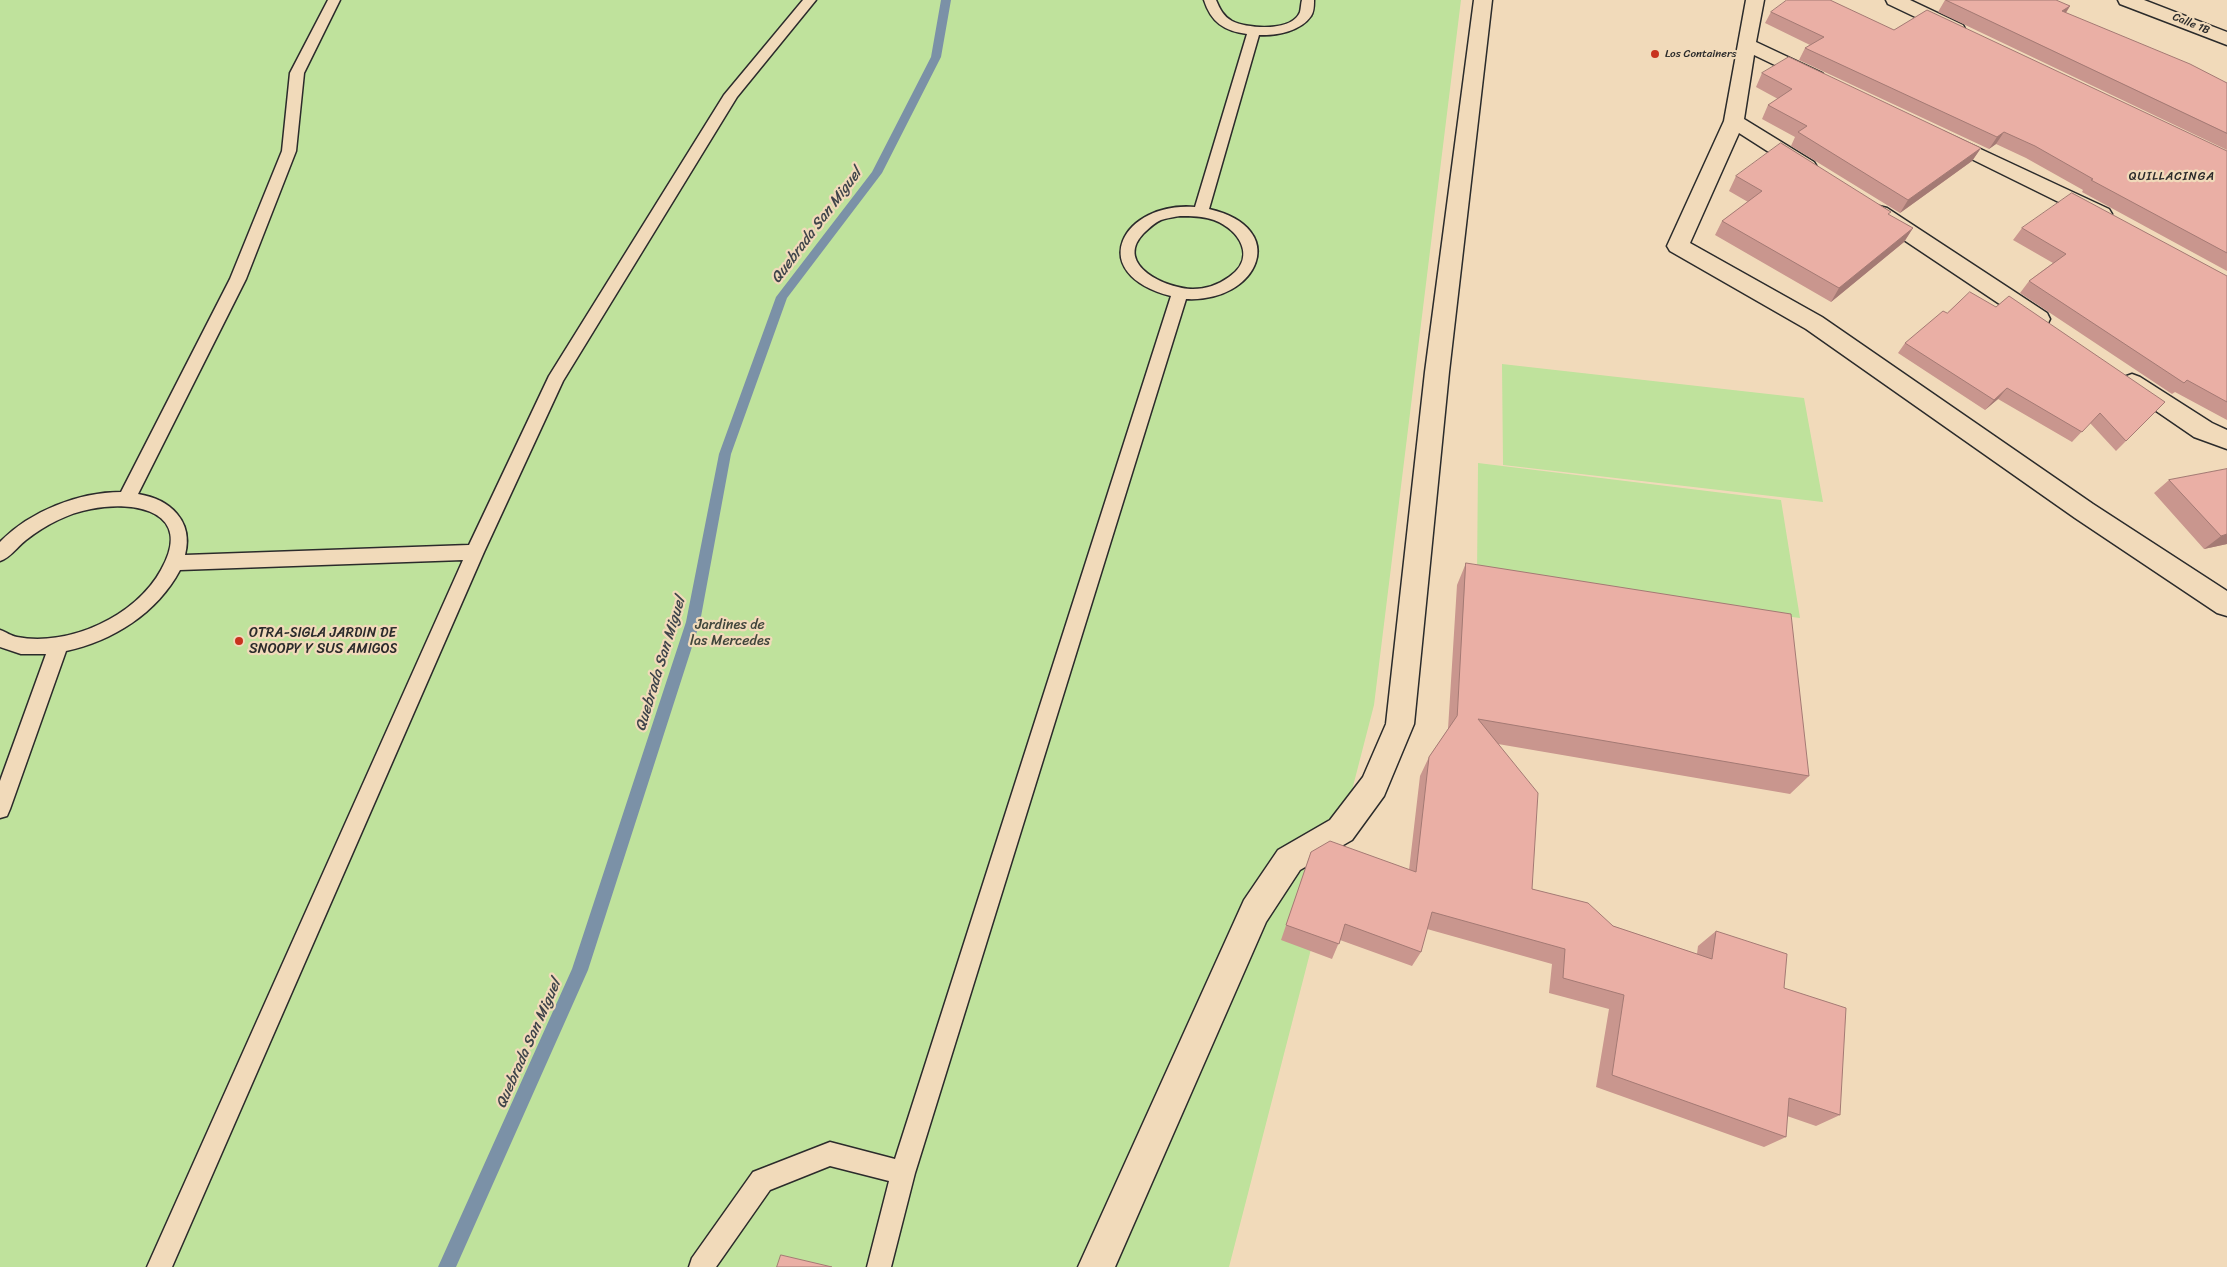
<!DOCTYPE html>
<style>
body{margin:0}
canvas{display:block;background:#f1daba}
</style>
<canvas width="2227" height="1267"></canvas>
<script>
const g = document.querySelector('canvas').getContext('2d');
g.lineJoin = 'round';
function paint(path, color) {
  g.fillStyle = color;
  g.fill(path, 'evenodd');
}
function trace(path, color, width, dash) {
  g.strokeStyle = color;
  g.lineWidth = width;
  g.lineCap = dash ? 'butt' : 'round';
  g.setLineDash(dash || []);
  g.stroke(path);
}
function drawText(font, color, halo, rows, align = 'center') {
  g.font = font + ' Sriracha,sans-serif';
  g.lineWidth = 4.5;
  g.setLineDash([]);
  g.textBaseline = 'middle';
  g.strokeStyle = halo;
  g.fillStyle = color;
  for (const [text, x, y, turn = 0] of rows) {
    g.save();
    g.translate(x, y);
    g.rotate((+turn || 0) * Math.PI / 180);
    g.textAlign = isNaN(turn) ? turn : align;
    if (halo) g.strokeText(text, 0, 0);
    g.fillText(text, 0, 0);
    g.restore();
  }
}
paint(new Path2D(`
 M0,0H1461L1374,705L1229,1267H0Z
 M1502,364L1804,398L1823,502L1503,465Z
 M1478,463L1781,500L1800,618L1477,577Z`), '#bfe29c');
paint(new Path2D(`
 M941,0H951L941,57L882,173L787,298L731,454L700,622L588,970L456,1267H438L572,969L686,622L719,454L776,297L872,172L931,57Z`), '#7b91a7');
const lane = new Path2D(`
 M328,0H340L304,73L296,151L246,279L138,494C170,499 194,521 185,555L469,545L549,376L724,95L803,0H816L737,97L563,381L484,552L172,1267H147L463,560L180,570C157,613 113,641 66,651L10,809L7,816L0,818V781L46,654H21L0,647V630C6,632 11,636 17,637C69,647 136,616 161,570C195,511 134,500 91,509C68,513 44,526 26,540C17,547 10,558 0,561V542C30,511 79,492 121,492L230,279L282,151L290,73Z
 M1204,0H1216C1220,9 1223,16 1232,21C1248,29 1292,32 1300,12C1301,8 1301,3 1302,0H1314C1314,5 1314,12 1311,16C1301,31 1277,36 1259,35L1209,209C1292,228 1258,303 1186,299L915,1173L891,1267H867L889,1181L830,1166L770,1190L716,1267H689L692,1258L753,1172L830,1142L895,1159L1171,296C1083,273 1123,201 1195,207L1247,34C1224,31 1211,22 1204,0ZM1180,216C1191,216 1203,216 1214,220C1240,230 1257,258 1229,277C1218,285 1206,289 1193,289C1167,289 1114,265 1143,234C1148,229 1154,223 1161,220C1167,218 1174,217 1180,216Z`);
const street = new Path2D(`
 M1474,0H1492L1449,372L1414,724L1384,796L1352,840L1300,870L1266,922L1115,1267H1078L1244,900L1278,850L1330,820L1363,777L1386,724L1425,372Z
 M1746,0H1764L1756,42L1822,73L1825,77L1822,81L1815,83L1808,81L1754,55L1744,119L1814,162L1817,167L1814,172L1807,174L1800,172L1739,133L1690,243L1822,317L2093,504L2227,591V616L2217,613L2075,518L1806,329L1670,251L1667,246L1724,121Z
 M1886,0H1910L1963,25L1965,29L1963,33L1956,35L1949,33L1888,4Z
 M2118,0H2144L2227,32V45L2120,4Z
 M1944,132L2109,209L2112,214L2109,219L2101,221L2093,219L1937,142L1934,138L1937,134Z
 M1879,206L1887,208L2047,313L2050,319L2047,325L2039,327L2031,325L1871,218L1868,213L1871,208Z
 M2132,374L2140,377L2212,423L2227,430V449L2194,437L2124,389L2120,383L2124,377Z`);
trace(lane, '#2b2b2b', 3);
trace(street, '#2b2b2b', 3);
paint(lane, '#f1daba');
paint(street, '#f1daba');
paint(new Path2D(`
 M1945,0L2070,6L2066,13L2227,83V150L1938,12Z
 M1771,12L1894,30L2227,151V271L2082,192L2083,190L2026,158L1996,144L1989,149L1799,60L1805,48L1810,45L1765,23Z
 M1762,73L1981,148L1972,161L1900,213L1791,146L1795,137L1762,119L1768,105L1778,99L1756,87Z
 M1736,176L1889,215L1913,228L1904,242L1831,302L1715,235L1722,221L1748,202L1729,191Z
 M2022,228L2227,276V420L2175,392L2172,394L2020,293L2029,281L2053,263L2013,240Z
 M1947,313L2165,402L2116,451L2090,423L2072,442L1998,399L1985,410L1898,353L1905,343Z
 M2227,469V544L2204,549L2154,493L2169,480Z
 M1466,563L1809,776L1790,794L1498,744L1532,889L1613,926L1697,954L1698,946L1716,931L1784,988L1840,1115L1816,1126L1787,1116L1786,1137L1764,1147L1596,1087L1609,1009L1549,993L1552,964L1427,929L1421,952L1412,966L1340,940L1332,959L1281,940L1311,852L1409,870L1420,776L1429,757L1448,729L1457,585Z`), '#c9968e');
paint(new Path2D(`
 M2070,6L2062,18V11Z
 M2004,132L1996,144L1989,149L1997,137Z
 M1981,148L1972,161L1900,213L1908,200Z
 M1913,228L1904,242L1831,302L1839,288Z
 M2007,388L1998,399L1985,410L1994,400Z
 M2227,534V544L2204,549L2221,536Z`), '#a47a74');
const building = new Path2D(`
 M1787,0H1830L1894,30L1927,10L2227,151V253L2091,180L2093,179L2035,146L2004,132L1997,137L1805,48L1824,37L1771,12Z
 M1946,0H2056L2070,6L2062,11L2190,64L2227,83V133Z
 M1789,57L1981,148L1908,200L1798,132L1807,126L1768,105L1792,89L1762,73Z
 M1781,143L1891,212L1888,214L1913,228L1839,288L1722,221L1762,191L1736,176Z
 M2072,193L2227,276V402L2187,380L2184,383L2029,281L2066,254L2022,228Z
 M1970,292L1996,307L2009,296L2165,402L2126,441L2100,413L2082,432L2007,388L1994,400L1905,343L1943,311L1947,313Z
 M2227,469V534L2221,536L2169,480Z
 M1466,563L1791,614L1809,776L1478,719L1538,793L1532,889L1588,903L1613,926L1712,959L1716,931L1787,954L1784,988L1846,1008L1840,1115L1789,1098L1786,1137L1612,1075L1624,995L1563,978L1565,949L1432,912L1421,952L1345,924L1339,944L1286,925L1311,852L1330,841L1416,872L1429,757L1457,716Z
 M781,1255L832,1267H777Z`);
paint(building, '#eaafa5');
trace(building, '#a47a74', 1);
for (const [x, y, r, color] of [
 [1655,54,5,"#c8321e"],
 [239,641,5,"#c8321e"]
]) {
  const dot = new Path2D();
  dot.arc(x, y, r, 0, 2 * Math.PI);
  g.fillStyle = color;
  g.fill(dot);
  trace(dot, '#f1daba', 2);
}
drawText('11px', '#2b2b2b', '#f1daba', [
 ["Calle 1B",2191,24,22]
]);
drawText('11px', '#2b2b2b', '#f1daba', [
 ["Los Containers",1665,54]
], 'left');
g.letterSpacing = '1px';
drawText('12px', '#2b2b2b', '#f1daba', [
 ["QUILLACINGA",2172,177]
]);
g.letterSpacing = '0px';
drawText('14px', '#41463c', '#f1daba', [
 ["Jardines de",730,625],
 ["las Mercedes",730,641]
]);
drawText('14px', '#2b2b2b', '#f1daba', [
 ["OTRA-SIGLA JARDIN DE",249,633],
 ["SNOOPY Y SUS AMIGOS",249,649]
], 'left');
drawText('italic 15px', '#3f444a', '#f1daba', [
 ["Quebrada San Miguel",817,226,-53],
 ["Quebrada San Miguel",661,664,-73],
 ["Quebrada San Miguel",529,1044,-66]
]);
</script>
